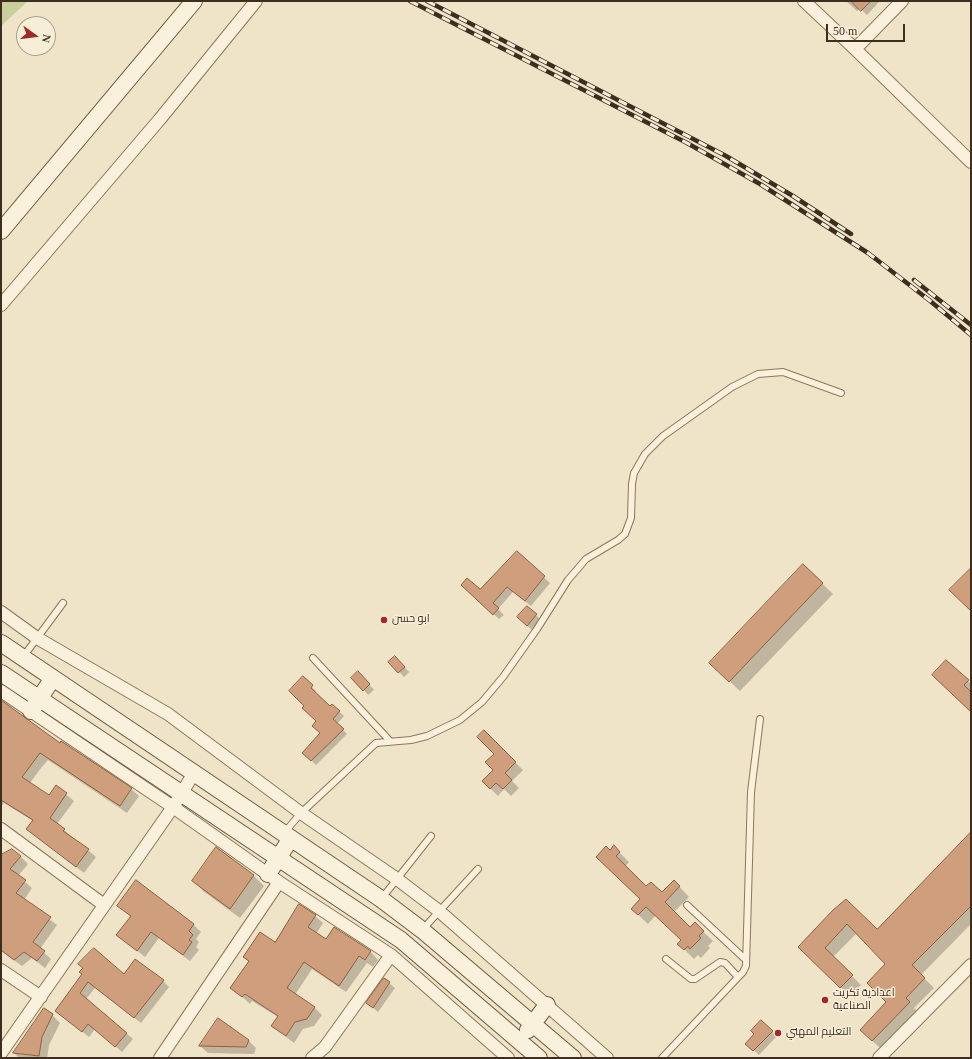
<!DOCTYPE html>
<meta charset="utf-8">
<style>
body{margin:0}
#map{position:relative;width:972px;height:1059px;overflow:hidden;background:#f0e4c8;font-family:Georgia,serif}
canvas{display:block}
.frame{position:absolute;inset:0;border:2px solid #3d2e20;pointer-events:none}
.north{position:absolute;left:16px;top:16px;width:40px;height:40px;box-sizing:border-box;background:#f7eed8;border:1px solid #ada18e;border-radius:50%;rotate:104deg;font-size:11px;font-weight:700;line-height:16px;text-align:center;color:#3d2e20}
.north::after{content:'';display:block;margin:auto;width:14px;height:18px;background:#9e2a2b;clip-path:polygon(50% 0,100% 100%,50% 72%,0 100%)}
.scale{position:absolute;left:826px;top:24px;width:79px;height:18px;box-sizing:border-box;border:2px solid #3d2e20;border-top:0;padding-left:5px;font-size:12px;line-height:14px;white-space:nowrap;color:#3d2e20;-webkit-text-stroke:3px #f7eed8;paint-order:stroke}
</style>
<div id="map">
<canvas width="972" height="1059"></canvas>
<div class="frame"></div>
<div class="north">N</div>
<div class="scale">50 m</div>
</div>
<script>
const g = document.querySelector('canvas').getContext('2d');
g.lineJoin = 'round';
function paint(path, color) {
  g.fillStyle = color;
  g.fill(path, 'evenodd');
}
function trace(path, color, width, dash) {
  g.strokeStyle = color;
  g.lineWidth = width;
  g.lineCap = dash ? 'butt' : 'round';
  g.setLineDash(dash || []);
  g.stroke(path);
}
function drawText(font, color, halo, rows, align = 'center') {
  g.font = font + ' Georgia,Cairo,serif';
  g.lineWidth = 3;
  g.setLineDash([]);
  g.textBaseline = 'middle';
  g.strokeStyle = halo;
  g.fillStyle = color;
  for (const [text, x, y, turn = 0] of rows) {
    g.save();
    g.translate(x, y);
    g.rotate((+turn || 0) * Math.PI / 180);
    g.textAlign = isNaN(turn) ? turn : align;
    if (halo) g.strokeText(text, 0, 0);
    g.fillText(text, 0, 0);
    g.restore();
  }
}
paint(new Path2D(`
 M1,1H28L1,26Z`), '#c9cf9b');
paint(new Path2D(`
 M846,1H880L867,15L860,8L857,11Z
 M517,552L550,583L531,606L513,592L498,609L504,615L499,619L468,590L480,591Z
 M803,565L833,594L740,691L721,673Z
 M527,607L541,620L532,630L523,622Z
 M946,661L971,684V711Z
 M390,662H400L409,672L404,677Z
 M363,677L374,690L368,695L364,690Z
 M303,678L316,691L315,693L330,707L332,705L344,716L337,724L347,734L316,765L308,757L322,733L318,721L306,706Z
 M1,701L60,744L61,742L131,789L139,796L127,813L48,760L41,768L30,783L49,796L56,786L74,801L57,824L96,857L84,873L27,829L33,821L4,803L1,807Z
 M484,732L523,770L512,781L519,788L511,796L504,789L498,796L483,781L494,770L495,754Z
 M971,833V924L921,975L934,988L914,1008L918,1012L882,1050L861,1030L888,1002L887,964L857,933L833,957L861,985L850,996L799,947L834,910L877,931Z
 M614,847L629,862L625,867L646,888L662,893L674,881L689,897L674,912L690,928L695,924L713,941L708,946L710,948L701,958L698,955L694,959L679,944L682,940L656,915L648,924L632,909L641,899L610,851Z
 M216,849L254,876L264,886L240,918L203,891L193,880Z
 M1,854L20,856L28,864L18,876L32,888L24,900L57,925L40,949L51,959L45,968L32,958L22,966L1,951Z
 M118,906L194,925L201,932L196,939L199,942L196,947L199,950L190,961L159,938L145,957L118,935L131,917Z
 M315,916L323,923L316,934L326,940L334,928L371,952L378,960L373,967L367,963L346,992L312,969L295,995L314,1007L322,1015L314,1026L303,1029L294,1043L272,1026L278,1017L252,1001L250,1004L232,988L250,963L244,957L275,944Z
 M83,974L124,976L163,981L169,987L141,1023L95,988L86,999L133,1039L122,1052L95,1029L89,1037L56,1011Z
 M384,979L395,988L378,1012L367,1003Z
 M52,1015L60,1023L49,1045L47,1058H19L14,1053Z
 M761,1021L777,1036L759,1055L747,1044L756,1034Z
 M248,1040L256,1048L254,1054L208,1053L200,1046Z`), '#0003');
const building = new Path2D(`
 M851,1H871L861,11Z
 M517,551L545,576L525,601L507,587L493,603L499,608L493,615L461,585L467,578L480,589Z
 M803,564L823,583L729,682L709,663Z
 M971,568V611L949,590Z
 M527,606L537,614L527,626L517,617Z
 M395,656L405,667L398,673L388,662Z
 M946,660L969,680L964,685L971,692V712L932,675Z
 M358,671L370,684L363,691L351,678Z
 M303,676L313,685L311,688L330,706L332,704L340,711L333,719L344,729L311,761L302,753L320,733L312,726L316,721L302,708L304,706L289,691Z
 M1,700L60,743L61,741L132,788L120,806L40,753L22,777L49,795L56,785L67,793L50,818L65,829L63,831L89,849L76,867L26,829L33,820L1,800Z
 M484,730L516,762L505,773L512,780L503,789L496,783L490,789L482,781L493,770L485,762L494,754L477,737Z
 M971,832V906L912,965L925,978L906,998L910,1002L872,1041L860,1030L886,1002L867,983L885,964L847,924L825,948L853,975L840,988L798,947L833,910L846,899L877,929Z
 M614,845L620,852L616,856L646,886L651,882L662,892L674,880L680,886L665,902L690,927L695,922L704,931L699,936L701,938L690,949L688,946L684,950L677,944L681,940L646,907L638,915L631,909L640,899L596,857L606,846L610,850Z
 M216,847L254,875L230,909L192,881Z
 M12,849L21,856L10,869L26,880L16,893L51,917L33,942L45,951L37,961L24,952L14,960L1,950V855Z
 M136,880L194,924L189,931L193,935L189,940L192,942L183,955L151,932L137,951L116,935L131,916L117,906Z
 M299,904L316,915L308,927L326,939L334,927L371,951L365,960L359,956L339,986L304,962L287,988L315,1007L307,1019L295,1022L286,1036L271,1026L278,1016L245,994L242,997L230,988L249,961L243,957L260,932L275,942Z
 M94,948L124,974L135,959L164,980L134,1018L88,982L80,993L127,1033L115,1047L88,1024L82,1032L55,1011L82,974L79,972L83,968L78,964Z
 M384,978L390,982L373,1008L366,1003Z
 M44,1008L53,1014L42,1037L39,1056L13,1053Z
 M218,1018L249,1040L246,1047L199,1046Z
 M761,1020L773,1031L753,1051L745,1044L754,1034L751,1031Z`);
paint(building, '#cf9f7d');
trace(building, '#8d5f41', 1);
const service = new Path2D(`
 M23,657L63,603
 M313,658L390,741
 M284,833L301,813L376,743L411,740L427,736L460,720L482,702L503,677L537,629L568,580L586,559L618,540L625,534L631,518L632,484L634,473L645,454L663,436L732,387L758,374L783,372L841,393
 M382,898L431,836
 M687,905L746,960
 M422,930L478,869
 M666,959L691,979H695L720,962L725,963L738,977
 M662,1058L743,972L746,966L751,792L760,719`);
const minor = new Path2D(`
 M804,1L855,49L971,162
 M855,49L902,1
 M1,305L160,119L256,1
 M1,612L37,638L168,714L301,813L397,879L439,911L607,1058
 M1,691L173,807L279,882L391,955L508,1058
 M1,829L104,905
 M1,970L41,997
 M1,1053L173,807L194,773
 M160,1058L279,882
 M312,1058L325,1047L391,955
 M879,1058L971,965`);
const secondary = new Path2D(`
 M1,231L194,1
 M1,643L381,899L422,930L573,1058
 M1,673L401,940L539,1058
 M31,711L53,678
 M268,874L291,838
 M528,1030L547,1005`);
trace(service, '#8d765c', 8);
trace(minor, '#8d765c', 14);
trace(secondary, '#6f573f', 18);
trace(service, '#faf1dc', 6);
trace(minor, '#faf1dc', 12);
trace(secondary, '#faf1dc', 16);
const rail = new Path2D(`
 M410,1L687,143L760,184L868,253L929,300L971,335
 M427,1L726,156L793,196L851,234
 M914,280L971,325`);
trace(rail, '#3d2e20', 4.5);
trace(rail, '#f7eed8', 3, [9]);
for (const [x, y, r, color] of [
 [384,620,4,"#9e2a2b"],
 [825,1000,4,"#9e2a2b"],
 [778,1033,4,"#9e2a2b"]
]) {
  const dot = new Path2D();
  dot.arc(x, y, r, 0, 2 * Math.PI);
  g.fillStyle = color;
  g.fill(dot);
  trace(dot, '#f7eed8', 1.5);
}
drawText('11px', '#3d2e20', '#f7eed8', [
 ["ابو حسن",392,620],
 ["اعدادية تكريت",833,994],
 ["الصناعية",833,1007],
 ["التعليم المهني",786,1033]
], 'left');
</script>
